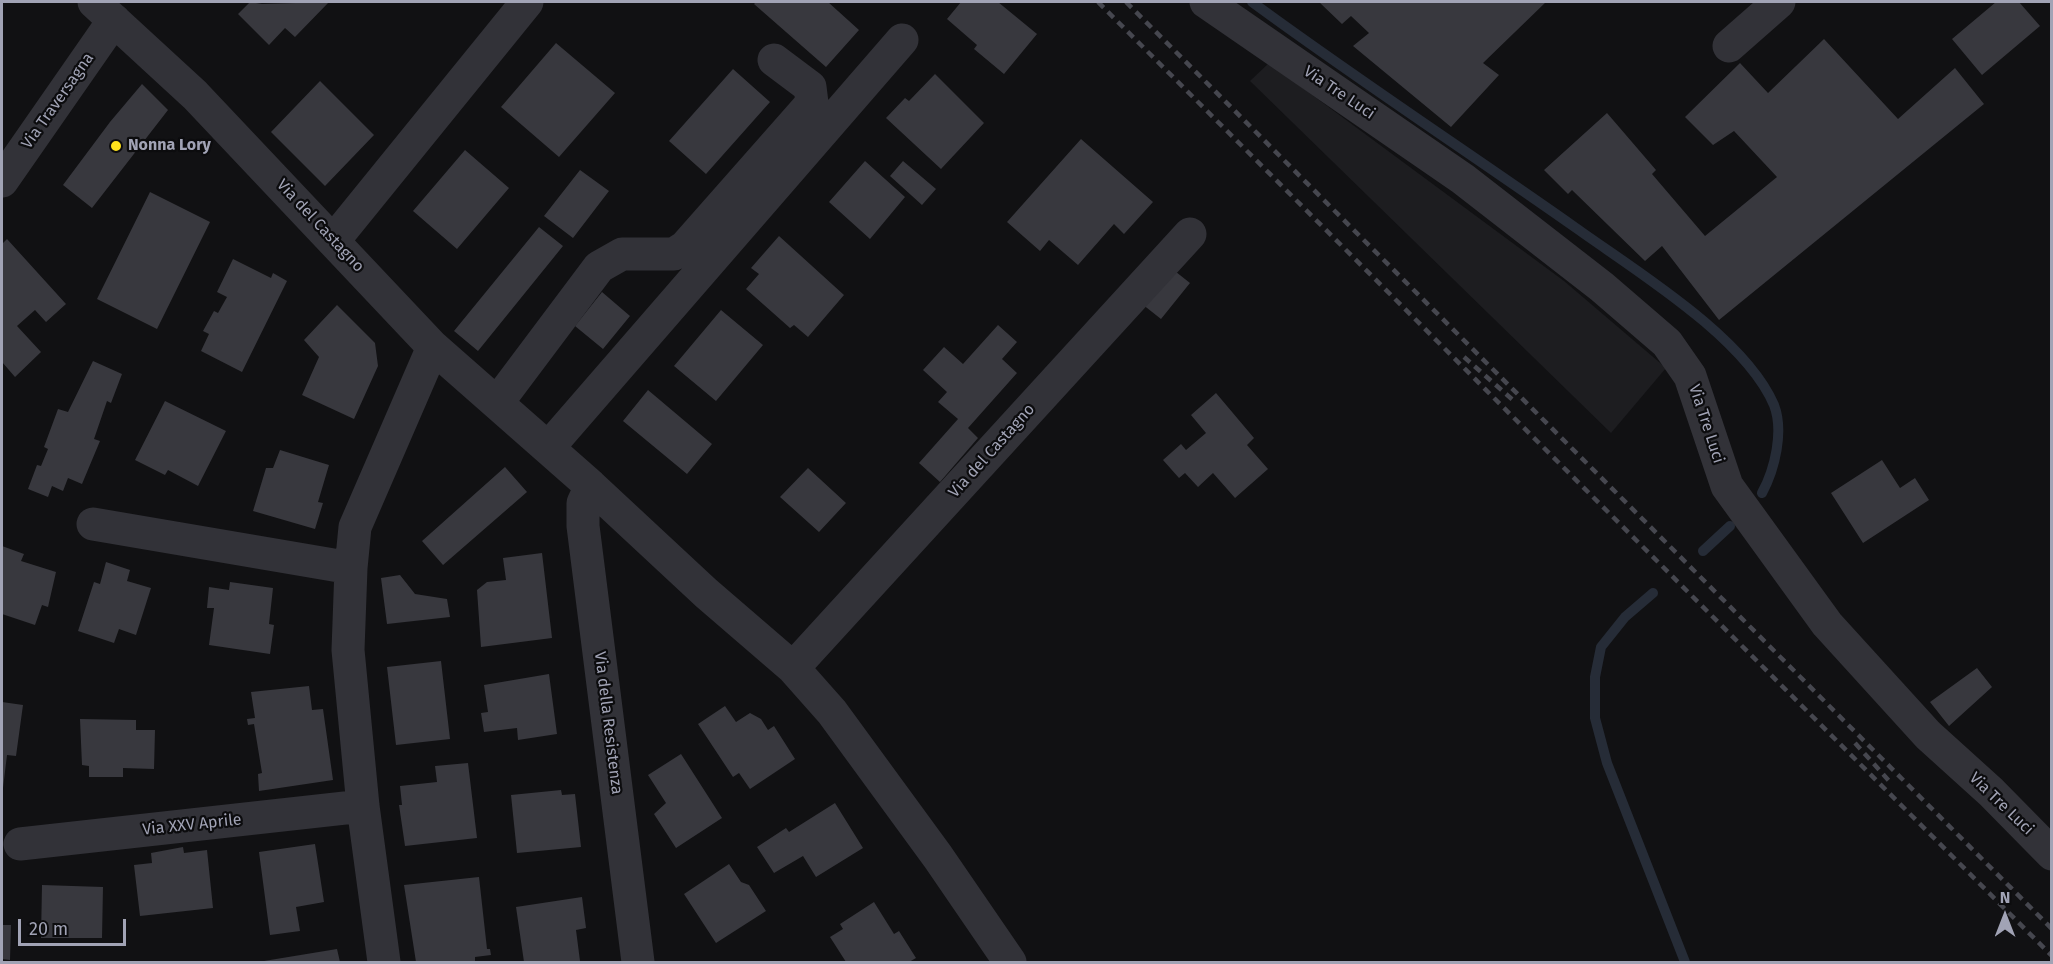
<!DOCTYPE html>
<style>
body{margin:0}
#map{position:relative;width:2053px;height:964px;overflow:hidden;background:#111113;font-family:"Fira Sans",sans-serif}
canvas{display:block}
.frame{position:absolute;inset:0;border:3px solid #a1a3b5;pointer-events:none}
.north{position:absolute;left:1975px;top:886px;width:60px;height:60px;-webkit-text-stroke:4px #0c0c0e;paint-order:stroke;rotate:0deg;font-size:16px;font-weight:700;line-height:24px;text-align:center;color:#a1a3b5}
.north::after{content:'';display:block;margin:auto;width:21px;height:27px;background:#a1a3b5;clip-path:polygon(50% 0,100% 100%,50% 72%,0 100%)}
.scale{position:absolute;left:18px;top:919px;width:108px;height:27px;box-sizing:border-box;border:3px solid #a1a3b5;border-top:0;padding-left:8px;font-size:18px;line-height:21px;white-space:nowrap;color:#a1a3b5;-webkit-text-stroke:4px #0c0c0e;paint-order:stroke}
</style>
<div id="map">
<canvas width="2053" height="964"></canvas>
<div class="frame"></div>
<div class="north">N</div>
<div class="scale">20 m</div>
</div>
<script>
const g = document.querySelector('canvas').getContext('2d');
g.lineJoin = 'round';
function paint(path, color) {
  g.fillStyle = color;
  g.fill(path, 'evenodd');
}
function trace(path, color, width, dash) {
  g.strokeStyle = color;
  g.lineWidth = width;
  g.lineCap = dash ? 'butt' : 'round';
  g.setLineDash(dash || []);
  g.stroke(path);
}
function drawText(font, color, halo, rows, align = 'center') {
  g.font = font + ' "Fira Sans",sans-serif';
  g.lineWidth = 4.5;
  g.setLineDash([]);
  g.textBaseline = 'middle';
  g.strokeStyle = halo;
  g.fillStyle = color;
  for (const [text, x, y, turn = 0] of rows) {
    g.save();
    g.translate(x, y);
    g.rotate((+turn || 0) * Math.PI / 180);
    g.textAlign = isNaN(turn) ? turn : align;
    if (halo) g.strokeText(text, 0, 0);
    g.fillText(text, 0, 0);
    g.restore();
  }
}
paint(new Path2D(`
 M1269,63L1564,281L1666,368L1611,433L1250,81Z`), '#1d1d20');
trace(new Path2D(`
 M1252,2C1358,80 1468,152 1576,228C1636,271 1745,337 1774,405C1784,431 1775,469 1762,493
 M1703,551L1730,526
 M1653,593L1625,617L1601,647L1595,677V718L1607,763L1685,962`), '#262c37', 10);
paint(new Path2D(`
 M250,2L262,4L329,2L295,37L285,28L269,45L238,14Z
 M756,2H828L859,30L826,67L754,4Z
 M961,2H998L1037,34L1004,74L974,49L977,45L947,19Z
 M1319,2H1546L1483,63L1499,75L1451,127L1353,46L1369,33L1351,16L1342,24Z
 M1996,2H2019L2040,26L1982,75L1952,39Z
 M1824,39L1898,119L1955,68L1984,104L1719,320L1662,246L1645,261L1572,190L1568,194L1544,170L1607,113L1656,170L1652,174L1705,236L1777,177L1734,131L1713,145L1685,117L1740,63L1768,93Z
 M556,43L615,93L559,157L501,107Z
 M733,69L770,102L706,174L669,141Z
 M935,74L984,123L941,169L886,118L905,98L909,101Z
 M320,81L374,135L325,186L271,132Z
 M142,84L168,110L92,208L63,185L110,122Z
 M1081,139L1153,202L1124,234L1114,224L1078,265L1049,240L1040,251L1007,222Z
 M465,150L509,188L457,249L413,211Z
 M865,161L905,197L870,239L829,202Z
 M903,161L936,189L922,205L890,176Z
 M580,170L609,191L573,238L544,216Z
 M150,192L210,222L157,329L97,299Z
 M539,227L563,246L478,351L454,331Z
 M779,236L844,295L808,337L794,325L790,328L746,289L759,274L751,268Z
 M7,239L66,304L46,322L35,310L17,326L41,352L15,377L2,362V244Z
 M233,259L271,278L273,273L287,281L242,372L201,351L209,334L203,331L214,311L218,313L227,297L217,292Z
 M1171,268L1190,283L1161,319L1142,304Z
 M602,292L630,316L603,349L575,326Z
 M337,305L375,343L378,366L354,419L302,395L319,357L304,340Z
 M721,310L763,345L716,401L674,366Z
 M998,325L1017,342L1002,359L1017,373L968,428L978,438L940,482L919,463L958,419L938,402L947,392L923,370L944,347L963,364Z
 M93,361L122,374L111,403L107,401L94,439L100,441L82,484L68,478L63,491L52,486L48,497L28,489L37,465L41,466L48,449L44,447L58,409L68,412Z
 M648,390L712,444L687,474L623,421Z
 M1216,393L1254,438L1247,445L1268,469L1235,498L1213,473L1198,487L1185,473L1179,478L1163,460L1181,444L1186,450L1206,433L1191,415Z
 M165,401L226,431L198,486L168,470L165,475L135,460Z
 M280,450L329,465L318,502L323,503L315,529L253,511L266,468H273Z
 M1882,460L1900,488L1915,478L1929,500L1863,543L1831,493Z
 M505,467L527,492L443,565L422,541Z
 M808,468L846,503L819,532L780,497Z
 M2,546L24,554L21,561L56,572L48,607L42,605L35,625L2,614Z
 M542,553L552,638L481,647L477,590L487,582L506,580L503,558Z
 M106,562L130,570L127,581L151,588L136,635L119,629L114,643L78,631L94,582L100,584Z
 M400,575L415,594L447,599L450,617L387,624L381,578Z
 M230,582L273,588L269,624L274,625L270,654L209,645L214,608H207L209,587L229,590Z
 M441,661L450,739L396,745L387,667Z
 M1977,668L1992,687L1949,726L1930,702Z
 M549,674L557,734L518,740L517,728L484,732L481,713L488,712L484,685Z
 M309,686L312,710L323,709L333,780L259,791L258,774L262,773L254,724L248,725L247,719L255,718L251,692Z
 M2,702L23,705L16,756L7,755L3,788Z
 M725,706L736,722L750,713L761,719L768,730L774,726L795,759L750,789L739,773L733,777L698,724Z
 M80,719L136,720V730H155L154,769L123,768V777H89V766L82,765Z
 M681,754L722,818L676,848L654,814L666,803L648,775Z
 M468,763L477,838L405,846L399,805H402L400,786L437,782L435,766Z
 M561,790L562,795L575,794L581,847L517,853L511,795Z
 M835,803L863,848L816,877L803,856L774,873L757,847L786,828L789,832Z
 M315,844L324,902L296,907L300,931L270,935L259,852Z
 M183,847L184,853L207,850L213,908L140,916L134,865L152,863L151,853Z
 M729,864L741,882L749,885L766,911L716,943L684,894Z
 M479,877L487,949H490L491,955L475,957V962H416L404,885Z
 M42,885L103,887L102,938H41Z
 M582,897L586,928L576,930L580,961L524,962L516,907Z
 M874,902L894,934L899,931L916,958L909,962H846L830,937L843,929L840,924Z
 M2,925H11L10,960L2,959Z
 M337,949L340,962H264V961Z`), '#38383e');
trace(new Path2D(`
 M94,2L195,95L433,347L591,486L706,593L793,668L832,712L938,857L1010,962
 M1206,2L1463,179L1602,287L1667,343L1690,376L1727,486L1827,624L1928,735L1991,792L2052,854
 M1729,46L1779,2
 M2,181L114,20
 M334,240L527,2
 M497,403L599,267L622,254H674L685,247L812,103L810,87L774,60
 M548,448L902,40
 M591,486L583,503V526L638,962
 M93,524L351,568
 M793,668L1190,234
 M20,844L363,806
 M384,962L363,806L348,650L351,568L355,527L433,347`), '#323238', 33);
trace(new Path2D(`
 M1098,2L2052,956
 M1126,2L2052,929
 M1464,357L1514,401
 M1855,743L1891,783`), '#46474f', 4.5, [8, 6]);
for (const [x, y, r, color] of [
 [116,146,6,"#ffe21c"]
]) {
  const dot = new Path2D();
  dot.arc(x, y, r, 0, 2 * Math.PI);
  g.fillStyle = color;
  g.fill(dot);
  trace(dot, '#0c0c0e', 2);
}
drawText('16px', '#a1a3b5', '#0c0c0e', [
 ["Via Tre Luci",1339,93,34],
 ["Via Traversagna",58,101,-55],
 ["Via del Castagno",320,226,47],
 ["Via Tre Luci",1706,424,72],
 ["Via del Castagno",992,451,-48],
 ["Via della Resistenza",608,723,83],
 ["Via Tre Luci",2001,804,44],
 ["Via XXV Aprile",192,825,-6]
]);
drawText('bold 16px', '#a1a3b5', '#0c0c0e', [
 ["Nonna Lory",128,146]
], 'left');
</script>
